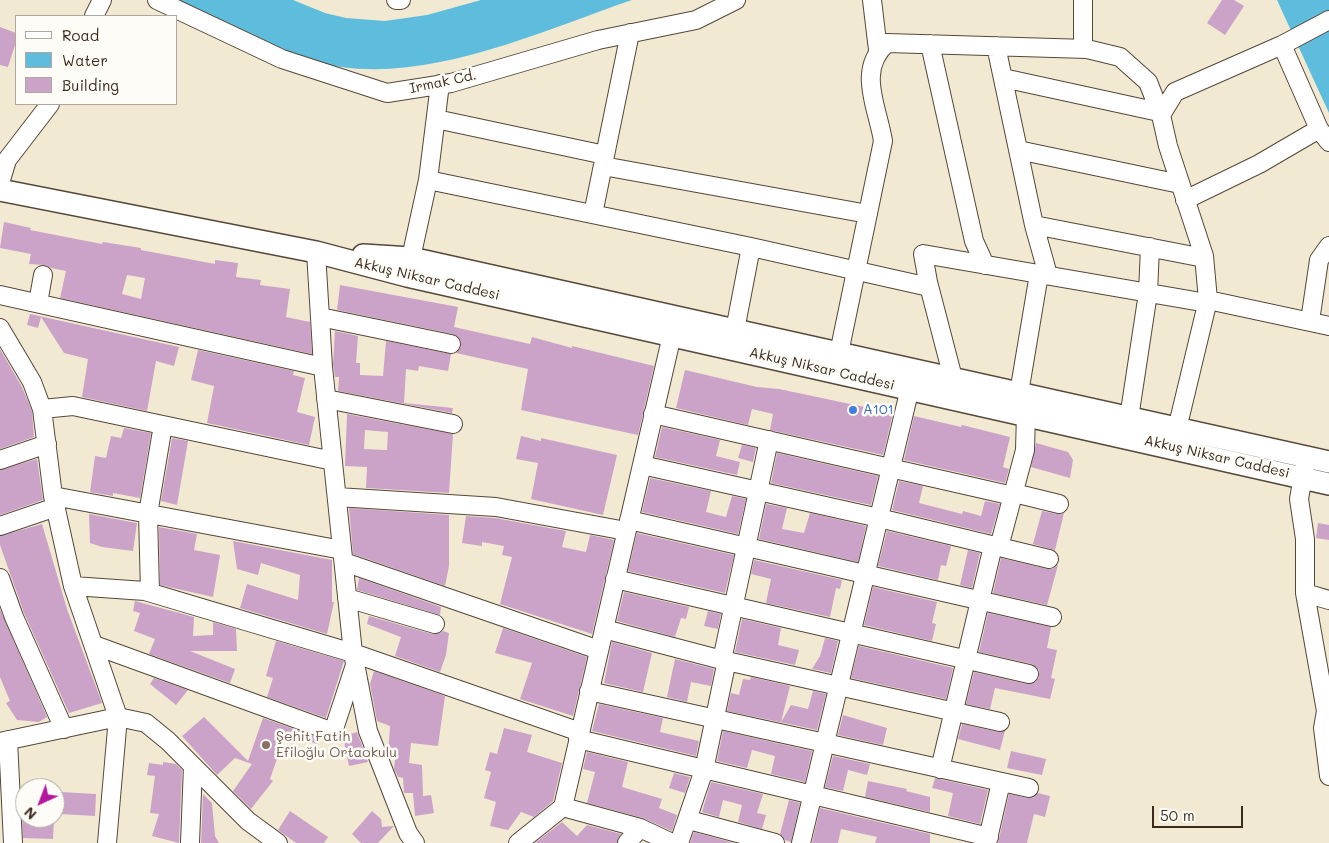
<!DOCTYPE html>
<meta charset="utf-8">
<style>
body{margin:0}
#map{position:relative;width:1329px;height:843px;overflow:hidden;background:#f2e9d2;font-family:Mali,sans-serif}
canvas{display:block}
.legend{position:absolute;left:15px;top:15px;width:162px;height:90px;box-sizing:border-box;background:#fdfcf7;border:1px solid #afa8a0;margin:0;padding:6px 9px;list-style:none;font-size:15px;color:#3b2a1e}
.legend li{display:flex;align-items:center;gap:10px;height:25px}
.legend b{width:25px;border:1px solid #afa8a0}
.north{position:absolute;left:15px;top:778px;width:50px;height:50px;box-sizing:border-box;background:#fdfcf7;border:1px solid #afa8a0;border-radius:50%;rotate:223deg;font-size:14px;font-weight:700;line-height:20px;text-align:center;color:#3b2a1e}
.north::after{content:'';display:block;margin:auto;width:18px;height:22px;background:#b5179e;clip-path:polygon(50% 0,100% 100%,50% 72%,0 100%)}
.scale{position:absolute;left:1152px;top:806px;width:91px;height:22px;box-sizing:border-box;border:2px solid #3b2a1e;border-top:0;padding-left:6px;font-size:15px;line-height:18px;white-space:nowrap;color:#3b2a1e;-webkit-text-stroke:4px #fdfcf7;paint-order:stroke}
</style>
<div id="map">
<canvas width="1329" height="843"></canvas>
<ul class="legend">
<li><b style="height:6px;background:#fff"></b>Road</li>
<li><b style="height:14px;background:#5ebcdc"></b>Water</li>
<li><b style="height:14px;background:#cba3c8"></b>Building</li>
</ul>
<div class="north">N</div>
<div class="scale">50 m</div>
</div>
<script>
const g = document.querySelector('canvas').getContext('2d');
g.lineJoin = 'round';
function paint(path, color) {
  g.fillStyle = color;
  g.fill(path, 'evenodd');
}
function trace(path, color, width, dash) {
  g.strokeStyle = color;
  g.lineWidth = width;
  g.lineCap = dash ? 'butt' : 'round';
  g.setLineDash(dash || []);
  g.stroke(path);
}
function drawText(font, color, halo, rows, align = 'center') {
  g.font = font + ' Mali,sans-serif';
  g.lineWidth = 5;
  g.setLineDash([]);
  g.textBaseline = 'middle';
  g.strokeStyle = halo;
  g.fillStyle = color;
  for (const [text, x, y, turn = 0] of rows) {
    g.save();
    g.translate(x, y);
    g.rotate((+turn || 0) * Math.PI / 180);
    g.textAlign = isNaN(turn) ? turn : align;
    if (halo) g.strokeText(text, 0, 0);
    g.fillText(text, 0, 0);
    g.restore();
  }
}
paint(new Path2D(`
 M179,0H293L325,13L346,18L385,21L427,15L481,0H632C535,33 412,92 310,60C264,45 222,20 179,0Z
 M1277,0H1329V113Z`), '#5ebcdc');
paint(new Path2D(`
 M1222,0H1234L1244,6L1225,35L1207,23Z
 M0,27L16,33V42L8,67L0,65Z
 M4,222L31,228L30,230L102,244L103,242L141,248V250L215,264V260L238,263L236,277L261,280L260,285L290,289L286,317L310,322L312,354L60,298L66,271L51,268L44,265L29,264L31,254L0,248ZM127,275L145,278L141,299L122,294Z
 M340,285L458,307L454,327L530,344L532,337L572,348V346L654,366L638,435L521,410L528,369L456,353L461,347V341L453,334L337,310Z
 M30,314L179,347L174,366L156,361L147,411L82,397L88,359L64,353L41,317L38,328L27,325Z
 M335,331L358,336L356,363H360V375L383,376L386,341L451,354L448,371L419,366L418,371L406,369L404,403L453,408L452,413L338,391L339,377H335L333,364Z
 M0,349L22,387L32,411L34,437L0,449Z
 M198,350L294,371L293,375L305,378L297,412L315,417L309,445L207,423L214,386L191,380Z
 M685,370L757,387L779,389L893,413L883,455L770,430L773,414L752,409L748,425L676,408Z
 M347,414L453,434L449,493L366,488L367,467L345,466ZM365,430L388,432L387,450L364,449Z
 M914,416L961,427L962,425L1010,437L1003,467L1009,469L1005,483L904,460Z
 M662,427L720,440L716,456L740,462L737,475L655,457Z
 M124,428L151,433L140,498L113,493V496L90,492L95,456L106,458L111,436L121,438Z
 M521,436L541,441V438L617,455L603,515L531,499L538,463L516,459Z
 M172,438L188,441L177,505L161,501Z
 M1036,443L1068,452L1073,460L1070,478L1031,467Z
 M742,445L756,448L753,462L738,458Z
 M777,453L878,476L871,505L771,483Z
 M37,459L43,500L0,515V470Z
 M650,478L711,491L706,512L726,517L732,496L746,499L738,534L642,512Z
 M899,481L923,486L919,503L962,514L963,511L981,516L985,501L1000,504L991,534L892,510Z
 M766,504L787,508L782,529L804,533L810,513L866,526L858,562L759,539Z
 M349,508L449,515V566L445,586L353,554Z
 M1042,511L1057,514L1064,513L1055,550L1033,544Z
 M89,514L137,523L133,551L102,547L90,543Z
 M466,516L495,518L566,531L562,547L586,552L590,535L614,540L592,634L500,604L512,557L502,555L504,546L482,542V546L462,543Z
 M1318,523L1329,525V540L1316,538Z
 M42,524L67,609L102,703L69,713L24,613L0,545V536Z
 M159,527L197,534L194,550L220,555L213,597L160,585Z
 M887,531L951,546L946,566L941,565L938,580L878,566Z
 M637,533L734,555L725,593L628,571Z
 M233,541L332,560V602H334L327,634L240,608L247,584L298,600L300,575L261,563L258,575L237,569Z
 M968,550L980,553L972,588L960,585Z
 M1001,558L1047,569H1052L1058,565L1047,605L993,593Z
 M754,560L842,580L840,589L836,588L830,617L766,603L771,579L751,574Z
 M359,578L441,607L440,615L357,590Z
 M873,587L937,602L932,623L936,624L932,641L864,625Z
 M624,592L689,607L686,619L681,618L675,637L617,621Z
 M135,601L194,617L193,636L213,635V622L236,629L237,651H190L235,669L230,683L149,654L155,639L134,631L140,613L133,611Z
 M0,609L47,717L39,722L17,720L6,703L10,701L0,677Z
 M708,611L721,614L718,629L704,626Z
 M988,613L1051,627L1047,648L1057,650L1051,678L1055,679L1050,699L995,688L990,709L966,704L974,672L1027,684L1036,682L1039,677V670L1032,664L979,652Z
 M369,616L432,634L443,631L449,633L446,655L440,672L395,656L401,637L367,624Z
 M742,619L781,628L778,645L799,650L795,665L735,652Z
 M503,628L587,657L573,716L520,699L532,663L495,653Z
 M825,638L838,641L831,673L812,669L820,656Z
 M276,641L344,661L326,718L267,697L273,678L266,676Z
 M612,642L652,653L643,692L604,683Z
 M859,646L953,668L946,699L851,678Z
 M675,659L714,669L711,686L691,682L687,702L667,697Z
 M374,671L445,696L438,746L411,743L409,763L422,765L423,796L431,795L434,813L415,816L413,793H404L403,778L398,777L394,769L395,759L390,758L388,753L390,726L377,721L370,684Z
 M751,677L790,686L781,722L791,705L808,709L813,691L826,694L817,730L727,711L731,693L739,695L743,679L750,680Z
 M154,678L188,690L176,705L150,684Z
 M599,704L663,718L660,732L699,741L696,756L592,731Z
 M843,715L887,728L883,745L838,735Z
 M204,717L248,761L263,718L319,738L317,744L286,733L270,779L273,781L251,809L233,791L252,764L235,758L217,775L182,736Z
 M962,724L998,732L1005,731L1000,750L958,739Z
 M504,728L532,735L527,752L562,763L553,801L534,817L521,812L508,830L490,826L496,802L484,798L491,772L485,770L490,752L497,754Z
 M723,731L812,751L805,782L771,774L775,756L752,750L747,768L717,761Z
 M357,732L368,762L349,766L343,736Z
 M1011,751L1046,759L1042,775L1007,768Z
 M587,752L628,762L622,787L662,799L659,808L677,815L672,831L643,818L587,803L595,772L583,769Z
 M833,756L870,764L867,775L848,770L843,791L825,787Z
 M163,762L176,764L182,770L179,843L152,836L159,814L150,813L155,776L147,775L149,763L163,765Z
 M674,773L690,777L685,793L669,788Z
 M935,778L988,790L980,824L948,816L953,793L932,788Z
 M868,781L907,789L906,791L930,797V812L865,797Z
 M711,782L763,794L757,813L766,815L762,829L738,822L742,805L723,800L719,817L702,812Z
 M61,792L96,794L95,816L60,814Z
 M1038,793L1050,796L1045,817L1034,814L1027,843H998L1009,794L1027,798H1033Z
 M203,794L212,803L215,836L219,843H201Z
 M789,800L800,803L791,842L785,840L780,834Z
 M820,808L930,834V843H875L877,837L841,829L838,843H812Z
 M290,811L328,837L324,843H296L278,830Z
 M372,811L381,819L382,827L394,826L378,843H361L352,834Z
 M22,818L54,819L53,839L23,838Z
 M562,822L577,836L587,825L621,834L617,843H535Z
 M694,832L734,843H690Z`), '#cba3c8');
const minor = new Path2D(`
 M157,0L282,59L387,93L451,83L598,40L696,20L736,0
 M396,0H401
 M872,0L878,50
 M1083,0V49
 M94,16L102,0
 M930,44L974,241L985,265
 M1282,45L1319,129L1329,142
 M996,46L1034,225L1048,275
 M1003,78L1159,112
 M436,119L605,155
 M1018,150L1180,184
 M603,166L868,214
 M428,180L751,247L929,287
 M0,183L7,160L50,104
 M1185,200L1259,164L1319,129
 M593,214L630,33
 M1034,225L1204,258
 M316,252L323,367L353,653L368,731L408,833L415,843
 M411,258L428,180L440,84
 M0,295L323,367
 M1208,300L1329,326
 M38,303L43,275
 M320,317L451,344
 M1310,321L1319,260L1329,246
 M0,328L32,382L42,409L53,496L73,586L118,717L107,843
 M735,330L751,247
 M839,353L883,141C878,108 856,70 887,43L1087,49L1120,57L1148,82L1161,115
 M953,378L928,282L923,254L1207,303
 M1019,393L1039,274
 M326,399L453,424
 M42,409L73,406L333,461
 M653,414L1013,496
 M1129,418L1148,293L1150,247
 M1177,429L1208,300L1204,256L1168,146L1161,115L1175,92L1282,45L1329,20
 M0,460L47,444
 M642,465L879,518L1049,559
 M1305,465L1299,499L1305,539V593L1326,711L1323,728L1329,776
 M1014,493L1059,504
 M53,496L342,550
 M337,497L496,507L626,531
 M629,520L1052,617
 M0,526L56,507
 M999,547L1025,450L1026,414
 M344,562L599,650
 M0,578L14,617L64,729
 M615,579L1029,674
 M73,586L145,591L353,653L580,732
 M150,592L148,514L163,425
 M1305,593L1329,600
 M347,598L435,624
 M604,629L722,660L1000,722
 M94,645L333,732L355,665
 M722,660L769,440
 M589,691L1029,788
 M578,739L989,837
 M8,740L13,843
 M0,742L118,717L146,723L168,741L248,821L278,843
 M940,769L993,546
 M563,807L640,828L672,843
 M689,820L775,843
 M190,843L193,766
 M518,843L563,807L672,335
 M627,843L640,828
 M679,843L704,770L727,660
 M801,843L910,388
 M987,843L1001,782`);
const major = new Path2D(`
 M0,190L316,252L407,276L1329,484
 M363,255L411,258L1329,462`);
trace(minor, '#564739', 20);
trace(major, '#564739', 24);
trace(minor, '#fff', 18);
trace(major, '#fff', 21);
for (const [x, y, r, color] of [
 [853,410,5,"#3f7fe0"],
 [266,745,5,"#8d6e63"]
]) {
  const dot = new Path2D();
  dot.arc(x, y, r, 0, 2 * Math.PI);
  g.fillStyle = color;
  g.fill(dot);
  trace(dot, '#fdfcf7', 2);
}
drawText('14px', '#3b2a1e', '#fdfcf7', [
 ["Irmak Cd.",443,82,-12],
 ["Akkuş Niksar Caddesi",427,279,13],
 ["Akkuş Niksar Caddesi",822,369,13],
 ["Akkuş Niksar Caddesi",1217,457,13]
]);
drawText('14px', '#366cbe', '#fdfcf7', [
 ["A101",863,410]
], 'left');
drawText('14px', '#785e54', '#fdfcf7', [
 ["Şehit Fatih",276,737],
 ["Efiloğlu Ortaokulu",276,753]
], 'left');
</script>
